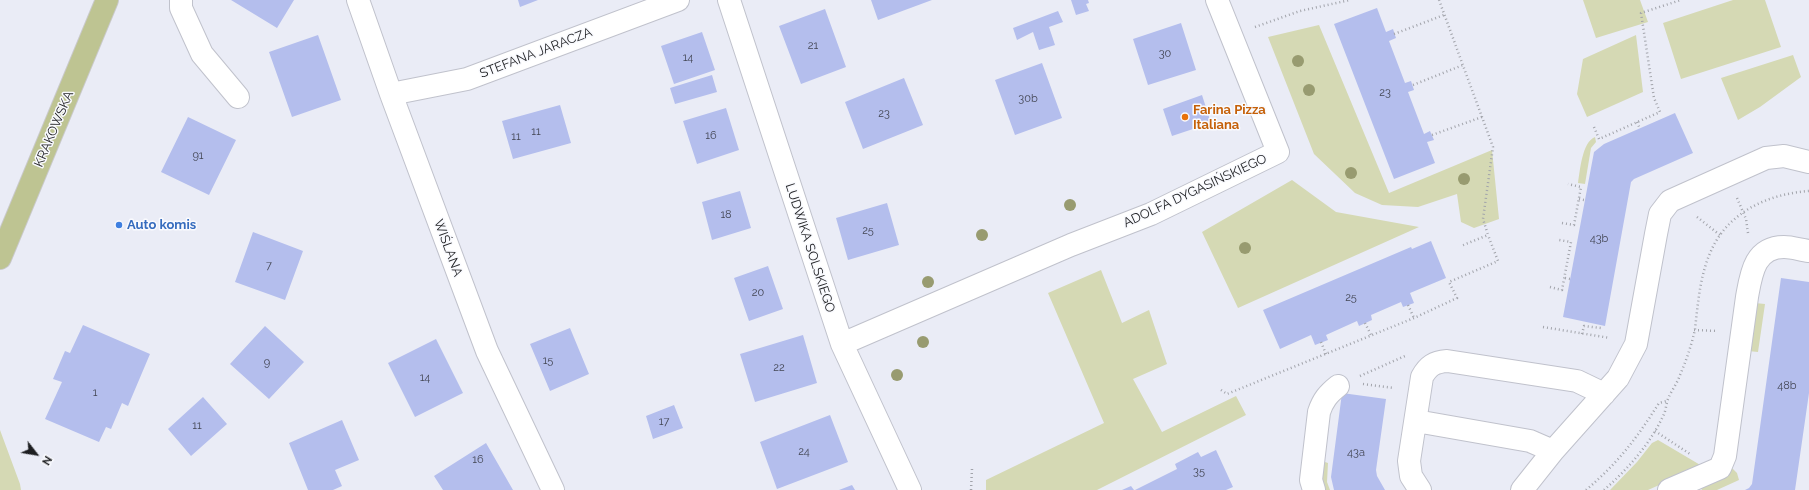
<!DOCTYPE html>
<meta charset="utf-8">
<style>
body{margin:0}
#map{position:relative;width:1809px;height:490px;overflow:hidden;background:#eaecf6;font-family:Raleway,sans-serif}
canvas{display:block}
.north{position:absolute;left:16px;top:434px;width:40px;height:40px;-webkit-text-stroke:3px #f9fafe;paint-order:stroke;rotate:121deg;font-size:11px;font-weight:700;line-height:16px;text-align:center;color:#1d1e21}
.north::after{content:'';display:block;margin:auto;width:14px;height:18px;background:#1d1e21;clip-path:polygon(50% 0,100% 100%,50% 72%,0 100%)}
</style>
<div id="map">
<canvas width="1809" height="490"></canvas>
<div class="north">N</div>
</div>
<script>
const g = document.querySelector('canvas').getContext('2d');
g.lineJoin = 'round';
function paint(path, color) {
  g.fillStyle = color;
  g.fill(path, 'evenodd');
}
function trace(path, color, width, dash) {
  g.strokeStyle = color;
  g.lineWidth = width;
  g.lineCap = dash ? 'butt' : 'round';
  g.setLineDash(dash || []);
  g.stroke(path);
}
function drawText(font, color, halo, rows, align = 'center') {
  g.font = font + ' Raleway,sans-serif';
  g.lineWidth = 3;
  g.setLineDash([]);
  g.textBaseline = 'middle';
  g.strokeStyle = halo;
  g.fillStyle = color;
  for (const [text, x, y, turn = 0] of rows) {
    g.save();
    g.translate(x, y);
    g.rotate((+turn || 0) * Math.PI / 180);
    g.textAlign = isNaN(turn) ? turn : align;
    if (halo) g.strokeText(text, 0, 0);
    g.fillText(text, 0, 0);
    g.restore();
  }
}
paint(new Path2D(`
 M1583,0H1640L1648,22L1596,38Z
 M1733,0H1765L1781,47L1681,79L1663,23Z
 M1319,25L1389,193L1492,150L1499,219L1474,228L1461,222L1457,194L1418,207L1382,205L1355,193L1314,154L1268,37Z
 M1636,35L1643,92L1587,117L1577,94L1583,59Z
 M1793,55L1801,77L1760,107L1738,120L1721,78Z
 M1595,137L1596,142L1591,148L1585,184L1578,183C1580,171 1582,142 1595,137Z
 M1292,180L1336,212L1419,227L1238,308L1202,232Z
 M1101,270L1122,323L1149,310L1167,364L1133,379L1162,432L1236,396L1246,415L1097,490H986V480L1104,423L1048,293Z
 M1755,303L1765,304L1758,352L1748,351Z
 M0,430L20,484L21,490H0Z
 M1658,440L1702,466L1648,490H1610L1637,462L1652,443Z
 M1322,461L1328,463L1327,482L1330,490H1322Z
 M1730,466L1737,473L1739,480L1717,490H1702L1700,486Z`), '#d5d9b4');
paint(new Path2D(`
 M231,0H294L277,28Z
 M518,0H538L520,7Z
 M871,0H932L878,20Z
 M1071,0H1088L1089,3L1086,4L1089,11L1076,15Z
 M1377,8L1386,32L1393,29L1396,38L1389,41L1405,83L1411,81L1414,90L1408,92L1424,134L1430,131L1434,140L1427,142L1435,163L1394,179L1334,24Z
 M825,9L846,67L801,84L779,26Z
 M1058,11L1063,22L1049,27L1055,45L1039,50L1033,32L1017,40L1013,28Z
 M1181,23L1196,70L1148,85L1133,39Z
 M702,32L715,70L674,84L661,46Z
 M318,35L341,100L292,117L269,52Z
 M1042,63L1062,118L1015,135L995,80Z
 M712,75L717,92L675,104L670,88Z
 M904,78L923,125L863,149L845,102Z
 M1202,95L1211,123L1172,136L1163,109Z
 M560,105L571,143L513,159L502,121Z
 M726,108L739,150L697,164L683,121Z
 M1675,113L1693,153L1634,179L1631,182L1605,326L1563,317L1594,152L1604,144Z
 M188,117L236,140L209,195L161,172Z
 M740,191L751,228L712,240L702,202Z
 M887,203L899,245L848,260L836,218Z
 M253,232L303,251L285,300L235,282Z
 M1431,241L1446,278L1410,293L1414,303L1403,307L1401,302L1371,315L1372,320L1359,326L1357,321L1326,335L1328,340L1315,345L1311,335L1280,349L1263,310L1411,247L1412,249Z
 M768,266L783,309L749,321L734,278Z
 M1781,278L1809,282V393L1795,490H1745L1749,488L1752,484Z
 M83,325L150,354L128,406L122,403L111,429L106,427L99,442L45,419L62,382L53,379L65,351L70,353Z
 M265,326L304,362L269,399L230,364Z
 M570,328L589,374L550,391L530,344Z
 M803,335L817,383L755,402L740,354Z
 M436,339L463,393L415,417L388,363Z
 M1342,393L1386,399L1376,470L1377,476L1385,490H1334L1331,477Z
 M203,397L227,424L191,456L168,429Z
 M674,405L683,428L653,439L646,416Z
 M830,415L848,462L777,489L760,442Z
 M342,420L359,460L335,470L342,486L333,490H308L289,443Z
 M486,443L513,490H443L434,476Z
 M1216,450L1233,487L1226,490H1135L1177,469L1175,464L1198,452L1201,457Z
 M852,485L855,490H839Z
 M1131,486L1134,490H1122Z`), '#b4beed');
const minor = new Path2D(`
 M181,0V8L202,54L238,97
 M358,0L391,94L487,351L553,490
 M729,0L842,344L910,490
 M391,94L467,79L678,0
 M842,344L1071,245L1151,214L1278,152L1217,0
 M1416,421L1530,441L1553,451
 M1314,490L1311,480L1319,412C1323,400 1328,394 1338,386
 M1420,490L1411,476L1409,461L1422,377C1428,366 1434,362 1447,361L1577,381L1604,394
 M1522,490L1553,451L1618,378L1636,344L1656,234L1660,214L1670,201L1766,158L1784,156L1809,162
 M1669,490L1720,468L1725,456L1747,297C1751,275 1754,247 1784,247C1792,247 1801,250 1809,251`);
const major = new Path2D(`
 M0,258L107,0`);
trace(minor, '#c0c2cc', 24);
trace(major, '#c9c9ca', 24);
trace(new Path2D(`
 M1439,0L1493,147L1483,219L1488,235L1461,246
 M1255,27L1300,11L1350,0
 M1394,34L1444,15
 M1413,85L1463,65
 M1637,122L1640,129
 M1594,127L1599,139L1660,112L1654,98L1641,13L1681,0
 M1432,135L1482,117
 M1737,198L1746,219L1748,233
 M1579,199L1584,200
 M1697,217L1720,235
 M1562,223L1574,225L1581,187L1568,184
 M1565,278L1570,279
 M1550,287L1562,290L1571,242L1559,240
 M1408,305L1414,318
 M1365,323L1371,335
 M1543,327L1610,338
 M1694,330L1718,331
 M1582,334L1584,326L1601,328
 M1321,342L1326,354
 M1360,376L1405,356
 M1363,384L1394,388
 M1221,390L1227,394L1414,318L1457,298L1449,282L1498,261L1488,235
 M1655,431L1690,454
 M971,490L972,469
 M1586,490C1618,463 1637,438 1659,403L1667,401
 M1604,490C1628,469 1651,443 1664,414C1666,410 1666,404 1668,399C1671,391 1677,384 1680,375C1686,361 1692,344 1695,329C1698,303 1700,275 1711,251C1728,212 1768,194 1809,191`), '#a2a4ab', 2.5, [1, 3]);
trace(minor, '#fff', 22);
trace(major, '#bec492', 22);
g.fillStyle = '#989b70';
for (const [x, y] of [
 [1298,61],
 [1309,90],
 [1351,173],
 [1464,179],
 [1070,205],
 [982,235],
 [1245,248],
 [928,282],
 [923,342],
 [897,375]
]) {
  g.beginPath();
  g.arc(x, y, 6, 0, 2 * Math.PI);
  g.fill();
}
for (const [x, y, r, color] of [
 [1185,117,4,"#e8710a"],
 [119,225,4,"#3f7fe0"]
]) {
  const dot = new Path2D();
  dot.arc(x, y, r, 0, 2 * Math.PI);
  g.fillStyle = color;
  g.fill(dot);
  trace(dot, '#f9fafe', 1.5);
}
drawText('11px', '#434654', null, [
 ["21",813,46],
 ["30",1165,54],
 ["14",688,58],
 ["23",1385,93],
 ["30b",1028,99],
 ["23",884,114],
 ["11",536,132],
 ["16",711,136],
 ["11",516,137],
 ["91",198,156],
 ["18",726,215],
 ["25",868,231],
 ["43b",1599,239],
 ["7",269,266],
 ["20",758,293],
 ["25",1351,298],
 ["15",548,361],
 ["9",267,363],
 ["22",779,368],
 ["14",425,378],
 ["48b",1787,386],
 ["1",95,393],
 ["17",664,422],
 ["11",197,426],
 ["24",804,452],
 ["43a",1356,453],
 ["16",478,460],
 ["35",1199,472]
]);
drawText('13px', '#1d1e21', '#f9fafe', [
 ["STEFANA JARACZA",536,53,-21],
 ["KRAKOWSKA",54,129,-67],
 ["ADOLFA DYGASIŃSKIEGO",1195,191,-25],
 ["WIŚLANA",448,248,70],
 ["LUDWIKA SOLSKIEGO",810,248,72]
]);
drawText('bold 13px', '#c56008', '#f9fafe', [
 ["Farina Pizza",1193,110],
 ["Italiana",1193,125]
], 'left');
drawText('bold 13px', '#366cbe', '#f9fafe', [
 ["Auto komis",127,225]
], 'left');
</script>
